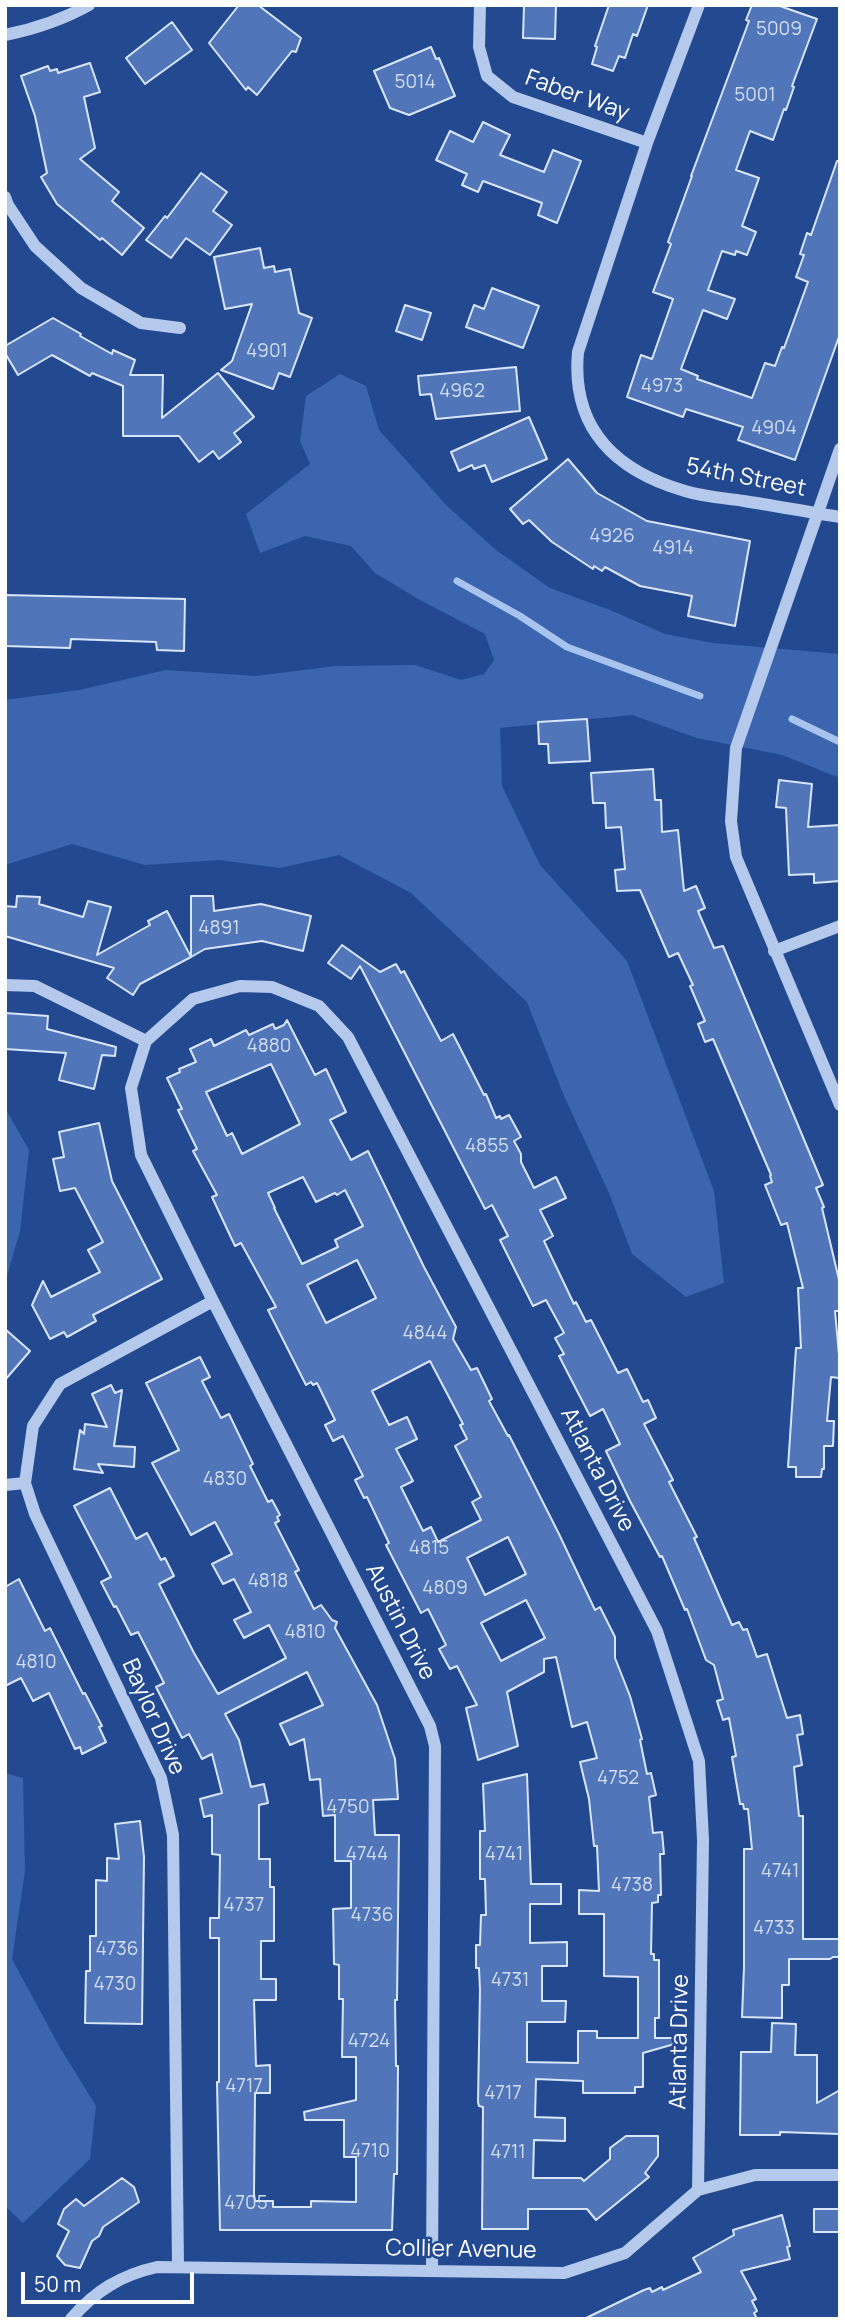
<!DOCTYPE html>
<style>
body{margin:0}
#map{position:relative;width:845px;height:2324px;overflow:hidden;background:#234a91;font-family:Manrope,sans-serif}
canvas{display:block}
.frame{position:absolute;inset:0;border:7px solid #fff;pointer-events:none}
.scale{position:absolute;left:21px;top:2272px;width:173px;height:32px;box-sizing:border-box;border:4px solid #fff;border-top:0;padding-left:9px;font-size:21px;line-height:24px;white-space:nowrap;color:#fff;-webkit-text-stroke:5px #234a91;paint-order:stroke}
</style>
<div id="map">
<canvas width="845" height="2324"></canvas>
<div class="frame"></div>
<div class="scale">50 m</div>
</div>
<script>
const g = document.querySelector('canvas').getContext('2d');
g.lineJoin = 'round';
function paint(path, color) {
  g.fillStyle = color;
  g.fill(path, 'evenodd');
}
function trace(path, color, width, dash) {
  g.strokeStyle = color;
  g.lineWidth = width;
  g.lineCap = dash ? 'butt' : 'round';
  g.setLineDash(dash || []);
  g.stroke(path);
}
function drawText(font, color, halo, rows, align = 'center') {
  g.font = font + ' Manrope,sans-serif';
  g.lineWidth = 5;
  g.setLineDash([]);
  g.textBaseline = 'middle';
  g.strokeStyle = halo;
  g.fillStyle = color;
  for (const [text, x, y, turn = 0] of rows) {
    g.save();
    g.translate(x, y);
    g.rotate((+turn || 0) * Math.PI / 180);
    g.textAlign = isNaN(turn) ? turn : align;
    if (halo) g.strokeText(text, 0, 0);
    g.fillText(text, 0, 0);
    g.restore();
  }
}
paint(new Path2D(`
 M340,374L366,386L379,430L447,506L496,550L550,588L610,610L665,634L713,643L840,654V778L782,755L697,738L632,715L500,728L502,786L540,865L627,961L714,1191L724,1283L686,1297L632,1254L609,1193L564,1096L527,1002L411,893L339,855L280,868L219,860L145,865L72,844L5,865V700L79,690L166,670L256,676L336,666L415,665L461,680L484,674L494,660L485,634L420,600L375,573L351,546L305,536L260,553L246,514L310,464L300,441L306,396Z
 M5,1108L29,1150L20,1231L5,1283Z
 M5,1773L23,1778L25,1871L12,1959L59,2046L96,2106L90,2159L23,2223L5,2206Z`), '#3b65af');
trace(new Path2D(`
 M457,581L520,616L567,647L700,696
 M792,719L840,742`), '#a8c3ed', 7);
const building = new Path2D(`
 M239,5H258L301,38L296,52L292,51L257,95L248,87L246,90L209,43Z
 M524,5H556L555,39L523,38Z
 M609,5H648L637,36L633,34L625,58L619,56L613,71L592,64L597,47L595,46Z
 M752,5H777L817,19L792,86L794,87L786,110L784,109L773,140L750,131L736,170L759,178L742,226L756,232L747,255L736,251L735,255L722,251L708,290L735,299L727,319L703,310L681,369L698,376L697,379L752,398L765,363L775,366L782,347L784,348L808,282L796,277L804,255L800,254L807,233L811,235L837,161H840V334L795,460L738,440L743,427L686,409L683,417L627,397L641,355L652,359L673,299L653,292L671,244L668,242L692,176H691L749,21L746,20Z
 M172,22L192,50L145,84L126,58Z
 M431,47L436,59L439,58L455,96L409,115L390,108L374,71Z
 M90,63L100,92L84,97L95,148L80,159L119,192L112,201L144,228L122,255L102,238L100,240L57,204L41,177L47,173L35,116L21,76L48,66L50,71L57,69L58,73Z
 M483,122L510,135L500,155L544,172L553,150L581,161L557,223L538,215L542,203L483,181L478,192L462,185L467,174L436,160L450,131L473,142Z
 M201,173L227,192L213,211L232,225L210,255L186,238L171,258L146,240L165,216L167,218Z
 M260,248L264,268L274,266L275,272L290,269L299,313L312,318L290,377L279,373L273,389L221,370L232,361L252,304L225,309L214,257Z
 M492,288L539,306L523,348L466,327L474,305L484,309Z
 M405,305L431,313L422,340L396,331Z
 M53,318L81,334L80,336L112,354L113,350L135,360L130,375H163L162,418L218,373L254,417L234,433L241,442L219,459L213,451L199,462L179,436H123V386L92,373L90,376L52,355L18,375L5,353V346Z
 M516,367L520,411L436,419L431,394L420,395L418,376Z
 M529,417L547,459L492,482L485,465L474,469L472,465L459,471L451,452Z
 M568,459L597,493L647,521L750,541L735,626L688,616L692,596L640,586L605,567L602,571L594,566L593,569L552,542L529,520L523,524L510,509Z
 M5,595L185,599L184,651L157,650L156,642L71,639L70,648L5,646Z
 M587,719L590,761L549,763L548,744H539L538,722Z
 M653,769L655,800H661L662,832L678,830L684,891L696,886L705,908L698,911L714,948L723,946L823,1185L816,1188L824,1207L822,1208L840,1284V1311H835L840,1366L839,1378L831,1377L827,1421H834L833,1446H824V1469H822L821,1477H796V1467H788L796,1348H801L798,1288H803L787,1223L781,1225L765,1185L772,1182L770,1176L771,1175L713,1039L705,1042L698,1024L705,1021L690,986L693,985L678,953L669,957L640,890L617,891L615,870L625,869L621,827L606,828L605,803H593L591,773Z
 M779,780L812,784L808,827L840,825V881L814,883V874L789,875L786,808L776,807Z
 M17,896L40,897L39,904L83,917L88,901L111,907L97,955L150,925L148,921L167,911L191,957L140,984L133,995L107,978L114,968L5,936V906L16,907Z
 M191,896H213L214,911L261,904L311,916L303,951L262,941L205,949L191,957Z
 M342,945L380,972L396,964L401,973L404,971L441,1041L453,1034L484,1095L486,1094L496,1118L500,1116L501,1119L509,1115L521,1137L514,1141L521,1154V1162L534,1188L556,1177L566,1198L540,1210L553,1236L544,1241L552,1258L574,1304L576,1302L586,1322L591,1320L618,1373L627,1369L643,1402L648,1400L656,1418L644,1424L673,1480L669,1482L697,1537L694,1538L732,1625L739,1622L743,1630L747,1629L757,1657L767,1654L787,1718L800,1715L803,1734L797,1735L802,1765L794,1767L799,1816H803V1939H840V1957H833L830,1959H789V1985H782V2018L742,2017L744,1967V1849H752L748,1809H744L743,1804H740L732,1757L736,1756L729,1718L723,1720L717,1701L723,1699L714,1665L706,1660L687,1609L685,1610L662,1556L660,1557L630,1501L606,1451L620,1444L603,1409L590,1416L559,1356L564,1354L555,1338L564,1333L546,1300L533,1306L500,1240L508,1236L492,1205L485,1209L360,966L351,979L328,963Z
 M5,1013L48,1016L47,1029L116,1047L115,1056L102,1055L94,1089L59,1080L66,1053L5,1049Z
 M287,1020L315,1075L326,1069L346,1112L330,1120L351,1160L368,1151L424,1267L456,1327L453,1339L471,1370L477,1368L492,1399L489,1401L508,1436L509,1435L559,1534L595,1610L600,1607L615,1637V1658L630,1696L642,1739L640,1740L647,1774L651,1773L656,1795L649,1797L653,1833L662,1832L664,1854H660L661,1895H658V1902L652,1903L651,1954H654V1960H659V2018H655V2038H677L678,2043L643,2053V2087H635V2093H583V2081L536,2079L535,2117L565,2118V2141L534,2140L533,2178H581L584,2181L610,2159V2148L626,2136H658V2156L645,2173L649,2177L596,2220L587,2209H528V2229H482L483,2107L479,2106L478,2102L480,1990L479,1968H476V1945H480L481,1915H486L485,1879H480V1831H485L483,1784L527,1774L531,1884H561V1904H530V1943L567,1942V1966H542V2001H566L565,2022H527V2062L578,2063V2031H597V2038H638V1977L604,1976V1914H579V1890L599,1891L597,1846H594L589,1799L580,1762L597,1758L587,1722L572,1727L556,1657L544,1659V1672L507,1692L518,1746L478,1760L466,1708L477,1705L457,1666L450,1669L439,1649L446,1645L428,1609L421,1613L386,1545L389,1543L367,1497L364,1498L355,1480L363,1476L343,1436L333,1441L325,1425L335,1420L317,1383L313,1385L311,1382L306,1385L268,1310L276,1307L241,1243L235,1246L212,1197L217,1195L193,1151L197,1149L178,1110L182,1109L167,1078L180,1072L179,1069L196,1062L190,1049L211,1039L214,1046L246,1030L249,1035L273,1024L275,1029L284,1025ZM271,1064L300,1124L242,1154L232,1133L227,1136L206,1092ZM303,1177L316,1202L335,1193L337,1195L345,1190L363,1226L335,1240L338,1247L302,1264L274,1208H275L268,1193ZM357,1260L376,1298L326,1323L307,1285ZM430,1361L463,1424L460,1425L467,1439L455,1446L481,1497L472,1502L481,1520L438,1542L431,1527L423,1531L401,1487L413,1481L396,1449L417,1439L407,1417L389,1425L372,1391ZM508,1537L526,1574L485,1595L467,1558ZM526,1600L545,1638L501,1661L481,1623Z
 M99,1123L112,1181L162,1279L93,1315L96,1321L67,1337L64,1332L50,1339L32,1305L43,1281L51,1297L100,1272L88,1250L103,1242L75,1188L60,1191L53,1159L64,1157L59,1132Z
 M5,1329L30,1351L5,1380Z
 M200,1357L210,1377L202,1381L221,1418L229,1414L253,1464L250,1466L268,1502L272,1500L280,1515L277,1517L279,1521L275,1523L299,1570L295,1572L314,1609L321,1605L332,1620L337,1622L335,1628L377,1705L395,1759L398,1799L373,1800L375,1835H399L397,2000H395L396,2066H398L397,2174H394L392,2230H220L217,2082H219V1938H210V1918H219L220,1855L212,1854V1815L204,1817L200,1799L222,1793L212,1754L202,1759L189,1734L182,1738L156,1687L164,1683L138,1632L131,1635L116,1606L114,1607L101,1582L111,1577L74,1506L110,1488L136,1539L147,1533L161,1560L165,1558L174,1576L159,1584L194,1653L218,1694L286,1658L269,1625L244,1638L234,1620L251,1612L234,1579L223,1584L212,1564L232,1554L215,1522L191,1535L152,1463L179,1450L146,1383ZM307,1672L323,1705L280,1724L290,1745L304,1739L310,1780L320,1779L323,1816L335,1815V1861H351V1908L333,1909L334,1964L339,1965V1999H343L342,2057H356V2100L304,2112L305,2120H344V2157H356V2202L311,2201V2207H273V2201H255L254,2194L255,2093H270V2065L256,2066L254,2000H276V1979H261V1941H274V1887H270V1859H259V1805L268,1803L264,1784L251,1787L239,1740L225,1714Z
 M111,1385L115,1393L122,1390L114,1446L135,1447L134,1467L98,1464L103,1473L74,1469L80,1430L84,1434L85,1424L107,1427L92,1394Z
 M19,1579L45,1631L50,1628L83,1694L85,1693L102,1726L99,1727L106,1742L82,1754L80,1747L75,1749L49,1693L33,1701L21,1678L5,1686V1587Z
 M140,1821L144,1857L142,2024L85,2023L86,1971H90V1936H96V1880L107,1881V1858L119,1859L115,1824Z
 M772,2023L796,2024L795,2055H817V2103L840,2090V2134L780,2132V2135H740L741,2052H771Z
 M122,2178L134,2187L139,2202L103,2227L99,2236L92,2241L80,2268L65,2265L57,2256L69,2231L58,2224L64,2209L76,2199L84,2206Z
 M814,2209H840V2232H814Z
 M782,2215L790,2246L787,2247L790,2259L741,2271L756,2299L752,2301L757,2311L754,2313L757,2319H584L644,2290L650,2288L652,2292L662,2287L663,2290L701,2272L693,2258L734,2235L733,2230Z`);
paint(building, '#5076b9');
trace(building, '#d9e5f9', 2);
trace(new Path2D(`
 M480,5L479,47L487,76L513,97L647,143
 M699,5L647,143L578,352C571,429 616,471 685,491C704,497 725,498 744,501C776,506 808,512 840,517
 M5,35C35,29 62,20 89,5
 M5,197L8,205L35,246L81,288L141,323L180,328
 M840,449L736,748L731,821L736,857L840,1105
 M774,951L840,926
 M5,985L35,986L146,1041
 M146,1041L193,999L240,986L272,987L319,1006L348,1037L657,1631L699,1761L703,1840L698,2190
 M146,1041L131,1088L141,1155L213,1301L430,1726L435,1746L432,2270
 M5,1485L25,1483
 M178,2266L173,1835L161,1778L35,1514L25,1483L33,1426L60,1384L213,1301
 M71,2319C95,2291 121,2275 157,2267L564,2273L625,2253L698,2190L755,2175H840`), '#b4c9ec', 12);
drawText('19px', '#d3ddee', null, [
 ["5009",779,30],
 ["5014",415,83],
 ["5001",755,96],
 ["4901",267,352],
 ["4973",662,387],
 ["4962",462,392],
 ["4904",774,429],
 ["4926",612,537],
 ["4914",673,549],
 ["4891",219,929],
 ["4880",269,1047],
 ["4855",487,1147],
 ["4844",425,1334],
 ["4830",225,1480],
 ["4815",429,1549],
 ["4818",268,1582],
 ["4809",445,1589],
 ["4810",305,1633],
 ["4810",36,1663],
 ["4752",618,1779],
 ["4750",348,1808],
 ["4744",367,1855],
 ["4741",504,1855],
 ["4741",780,1872],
 ["4738",632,1886],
 ["4737",244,1906],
 ["4736",372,1916],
 ["4733",774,1929],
 ["4736",117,1950],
 ["4731",510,1981],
 ["4730",115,1985],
 ["4724",369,2042],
 ["4717",244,2087],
 ["4717",503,2094],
 ["4710",370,2152],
 ["4711",508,2153],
 ["4705",246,2204]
]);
drawText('23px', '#fff', '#234a91', [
 ["Faber Way",577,96,20],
 ["54th Street",746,478,11],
 ["Atlanta Drive",597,1470,63],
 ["Austin Drive",400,1622,63],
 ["Baylor Drive",153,1717,66],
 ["Atlanta Drive",680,2042,-89],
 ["Collier Avenue",461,2250,1]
]);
</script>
